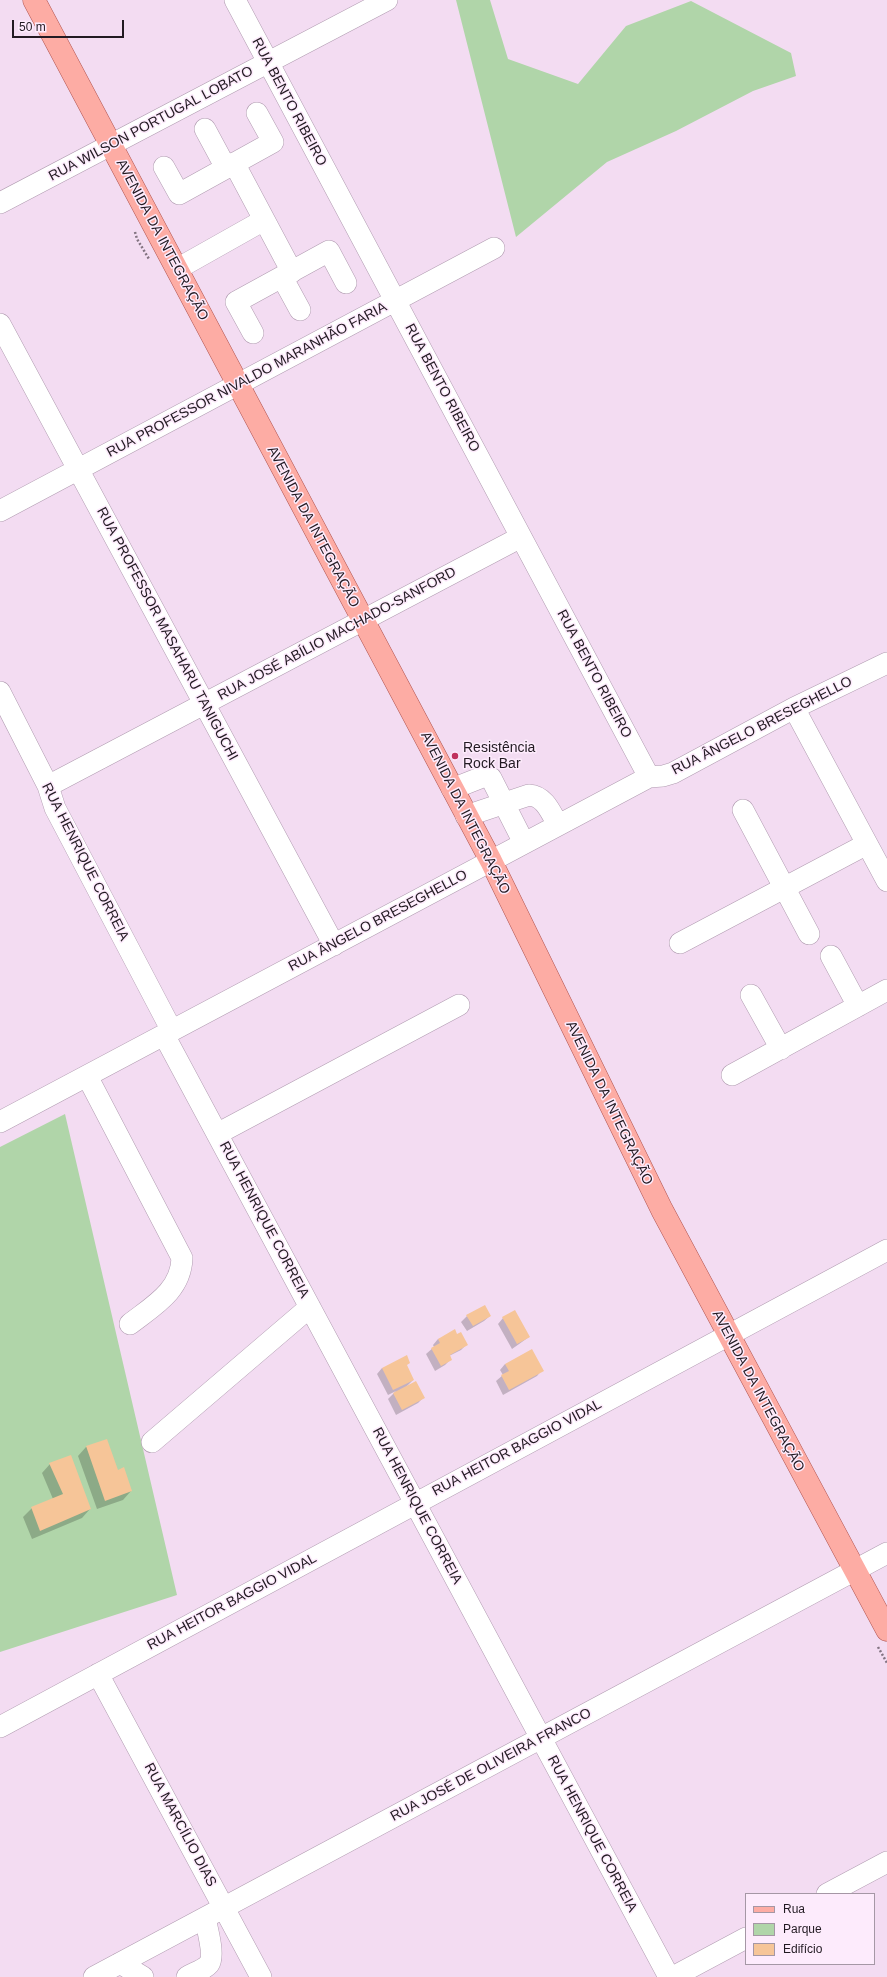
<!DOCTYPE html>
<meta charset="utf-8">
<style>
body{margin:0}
#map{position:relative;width:887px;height:1977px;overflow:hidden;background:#f3dcf2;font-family:Helvetica,sans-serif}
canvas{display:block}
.legend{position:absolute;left:745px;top:1893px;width:130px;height:72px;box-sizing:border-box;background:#fdebfc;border:1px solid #a597a5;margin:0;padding:5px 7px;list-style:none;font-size:12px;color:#221a22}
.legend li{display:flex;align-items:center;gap:8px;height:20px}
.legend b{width:20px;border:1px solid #a597a5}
.scale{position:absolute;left:12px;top:20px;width:112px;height:18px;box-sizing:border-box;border:2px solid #221a22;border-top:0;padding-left:5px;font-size:12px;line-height:14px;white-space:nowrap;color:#221a22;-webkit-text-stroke:3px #fdebfc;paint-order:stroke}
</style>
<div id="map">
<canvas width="887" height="1977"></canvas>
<ul class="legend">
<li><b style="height:5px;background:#fdaca4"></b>Rua</li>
<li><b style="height:11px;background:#b0d5a9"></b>Parque</li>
<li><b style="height:11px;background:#f6c598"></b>Edifício</li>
</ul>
<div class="scale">50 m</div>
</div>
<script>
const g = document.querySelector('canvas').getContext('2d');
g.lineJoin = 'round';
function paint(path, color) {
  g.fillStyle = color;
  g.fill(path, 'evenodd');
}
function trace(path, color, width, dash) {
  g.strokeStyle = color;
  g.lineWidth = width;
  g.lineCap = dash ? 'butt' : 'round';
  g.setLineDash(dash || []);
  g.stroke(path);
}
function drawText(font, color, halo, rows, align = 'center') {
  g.font = font + ' Helvetica,sans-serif';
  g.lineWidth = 3;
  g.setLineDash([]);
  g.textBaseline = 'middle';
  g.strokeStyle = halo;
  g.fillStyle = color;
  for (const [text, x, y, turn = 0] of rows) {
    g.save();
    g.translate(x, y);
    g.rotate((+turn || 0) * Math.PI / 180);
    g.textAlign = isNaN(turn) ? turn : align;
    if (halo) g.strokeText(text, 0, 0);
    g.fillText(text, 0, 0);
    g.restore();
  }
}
paint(new Path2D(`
 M456,0H490L508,59L578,84L626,26L691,1L791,53L796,76L753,91L676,131L607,162L516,237Z
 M65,1114L177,1595L0,1652V1147Z`), '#b0d5a9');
paint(new Path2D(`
 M467,1316H490L484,1321L467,1331L461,1322Z
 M503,1318L529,1337L512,1349L498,1324Z
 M457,1335L467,1344L461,1350L449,1356L451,1359L445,1365L435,1371L426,1354L434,1347L433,1345L438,1339Z
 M505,1364L542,1370L537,1376L503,1395L496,1381L503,1375L500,1370Z
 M406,1366L413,1380L406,1387L423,1398L418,1403L396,1415L388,1399L396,1391L388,1395L377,1374L382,1368Z
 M106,1440L117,1471L131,1491L123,1500L97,1509L78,1456L86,1447Z
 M50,1464L90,1509L82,1518L32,1539L23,1517L32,1508L53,1499L42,1473Z`), '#0003');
paint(new Path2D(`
 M485,1305L491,1316L473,1326L466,1315Z
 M515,1310L530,1337L517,1344L502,1317Z
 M455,1329L457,1334L461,1332L468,1345L450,1355L452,1360L441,1366L431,1348L440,1343L438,1339Z
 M532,1349L544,1371L509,1390L501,1375L509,1371L505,1364Z
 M407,1355L410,1363L407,1365L414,1380L393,1390L382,1368Z
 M416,1381L425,1398L402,1410L393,1393Z
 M107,1439L118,1470L124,1467L132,1491L105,1501L86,1446Z
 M71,1455L91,1509L40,1531L31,1507L63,1494L49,1463Z`), '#f6c598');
const minor = new Path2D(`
 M235,0L649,777
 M205,129L226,168
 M234,163L292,272
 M164,167L179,194L273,142L257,113
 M0,203L387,0
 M177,269L264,220
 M282,277L300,310
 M0,324L334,945
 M253,333L236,302L329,251L346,283
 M0,511L494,248
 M0,692L48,786L55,808L172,1031
 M794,708L887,881
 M48,786L521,537
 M452,789L485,776L491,778L524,843
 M743,810L809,934
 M466,816L529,795C545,796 551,813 558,825
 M680,943L867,844
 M831,956L858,1006
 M751,995L781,1049
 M164,1035L669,1977
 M732,1075L887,990
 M87,1076L182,1258C181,1291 153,1306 130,1324
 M0,1122L649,777L663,776L673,773L794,708L887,663
 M217,1134L459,1005
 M152,1442L310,1307
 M98,1674L261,1977
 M0,1727L887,1250
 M827,1894L887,1862
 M120,1963L143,1977
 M94,1977L887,1553
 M187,1977C193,1973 204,1970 209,1964C215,1955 207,1928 205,1918
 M673,1977L746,1938`);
const major = new Path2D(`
 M34,0L491,861L662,1210L887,1630`);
trace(minor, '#b09bb0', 22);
trace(major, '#b05450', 23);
trace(new Path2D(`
 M135,232L137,239L149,259
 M878,1647L887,1663`), '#837482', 2.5, [2, 2]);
trace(minor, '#fff', 21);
trace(major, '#fdaca4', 22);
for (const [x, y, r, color] of [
 [455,756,4,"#c0315e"]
]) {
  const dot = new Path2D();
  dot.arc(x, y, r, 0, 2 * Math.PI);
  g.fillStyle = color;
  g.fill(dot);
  trace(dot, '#fdebfc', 1.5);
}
drawText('14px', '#221a22', '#fdebfc', [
 ["RUA BENTO RIBEIRO",289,102,62],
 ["RUA WILSON PORTUGAL LOBATO",151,124,-28],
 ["AVENIDA DA INTEGRAÇÃO",162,240,62],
 ["RUA PROFESSOR NIVALDO MARANHÃO FARIA",247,380,-28],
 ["RUA BENTO RIBEIRO",442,388,62],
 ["AVENIDA DA INTEGRAÇÃO",313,527,62],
 ["RUA PROFESSOR MASAHARU TANIGUCHI",167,634,62],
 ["RUA JOSÉ ABÍLIO MACHADO-SANFORD",337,634,-28],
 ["RUA BENTO RIBEIRO",594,674,62],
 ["RUA ÂNGELO BRESEGHELLO",762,726,-27],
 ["AVENIDA DA INTEGRAÇÃO",465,813,63],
 ["RUA HENRIQUE CORREIA",85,862,63],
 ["RUA ÂNGELO BRESEGHELLO",378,921,-28],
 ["AVENIDA DA INTEGRAÇÃO",609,1103,64],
 ["RUA HENRIQUE CORREIA",264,1220,62],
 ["AVENIDA DA INTEGRAÇÃO",758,1391,62],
 ["RUA HEITOR BAGGIO VIDAL",517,1448,-28],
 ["RUA HENRIQUE CORREIA",417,1506,62],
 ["RUA HEITOR BAGGIO VIDAL",232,1602,-28],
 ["RUA JOSÉ DE OLIVEIRA FRANCO",491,1765,-28],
 ["RUA MARCÍLIO DIAS",180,1825,62],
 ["RUA HENRIQUE CORREIA",592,1834,62]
]);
drawText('14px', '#221a22', '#fdebfc', [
 ["Resistência",463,748],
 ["Rock Bar",463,764]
], 'left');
</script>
